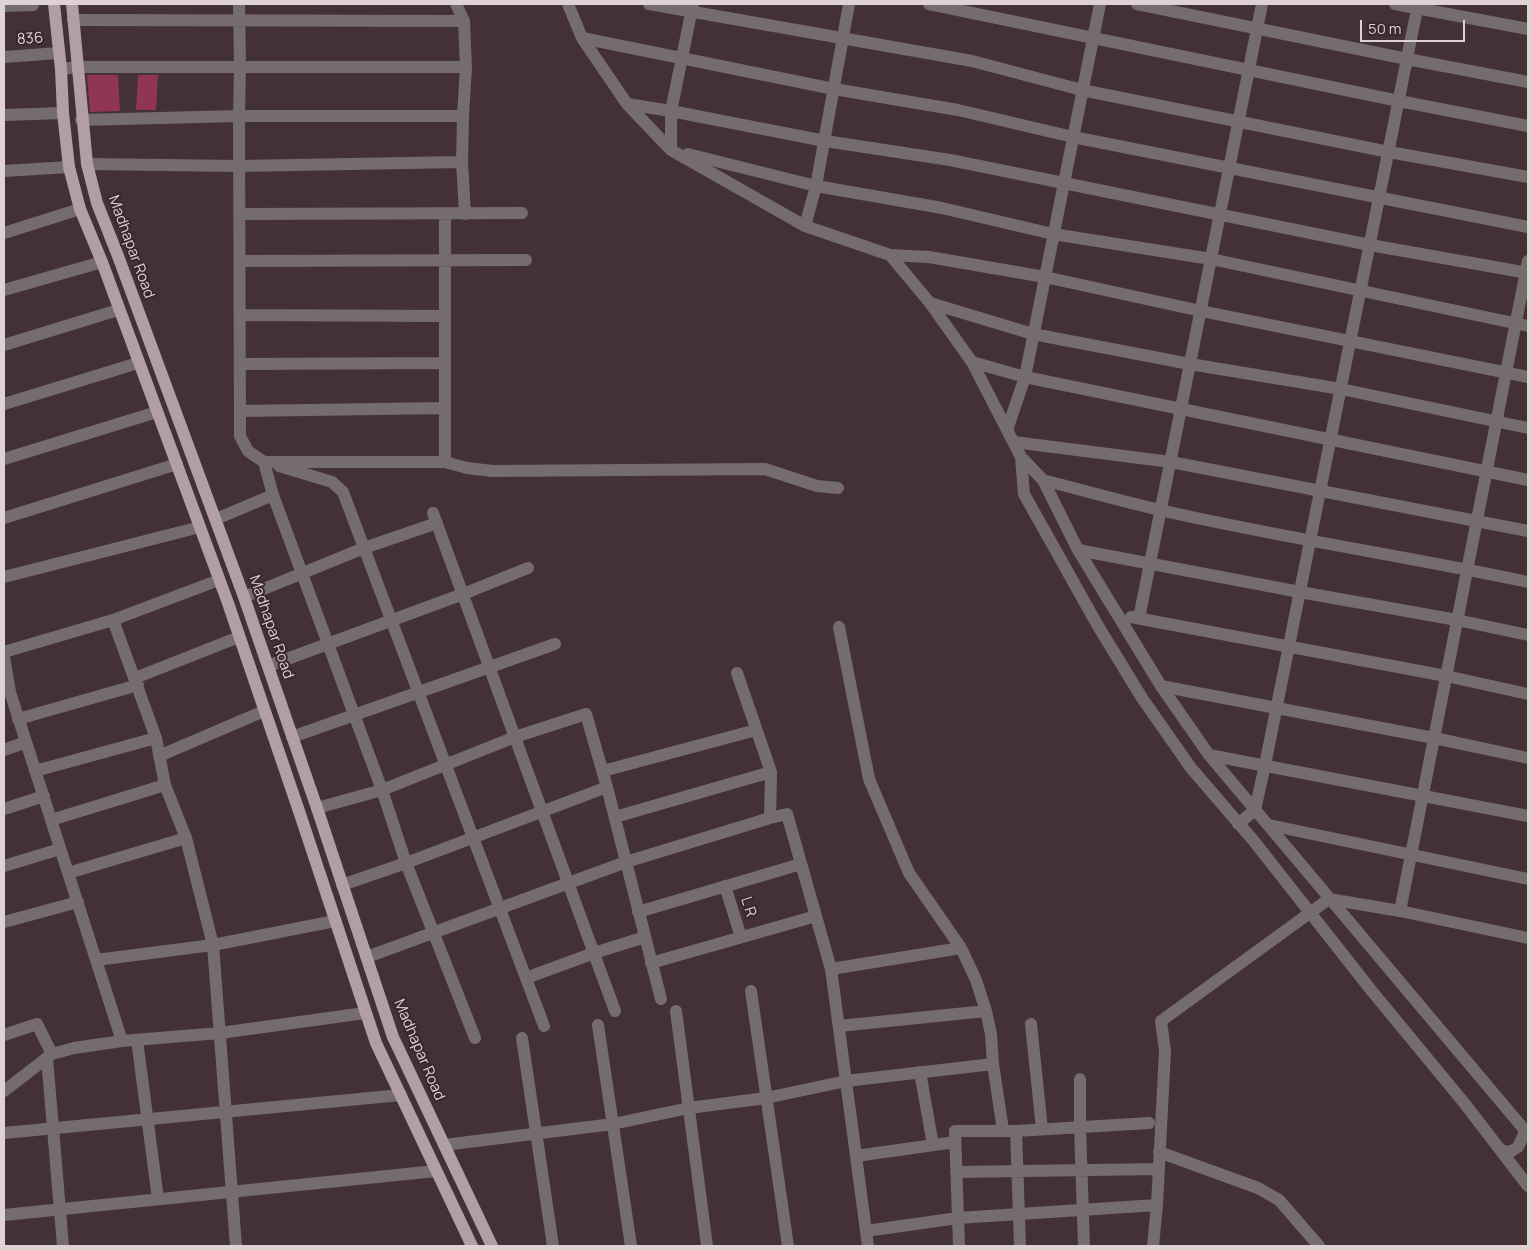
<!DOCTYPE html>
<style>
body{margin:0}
#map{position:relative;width:1532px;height:1250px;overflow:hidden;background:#443136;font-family:Manrope,sans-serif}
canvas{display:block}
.frame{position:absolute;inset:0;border:5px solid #ded2d5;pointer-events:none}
.scale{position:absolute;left:1360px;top:20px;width:105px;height:22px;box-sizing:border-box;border:2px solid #ded2d5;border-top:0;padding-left:6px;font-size:15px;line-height:18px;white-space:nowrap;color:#ded2d5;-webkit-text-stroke:4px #39282c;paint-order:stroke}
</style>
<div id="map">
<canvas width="1532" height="1250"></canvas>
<div class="frame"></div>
<div class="scale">50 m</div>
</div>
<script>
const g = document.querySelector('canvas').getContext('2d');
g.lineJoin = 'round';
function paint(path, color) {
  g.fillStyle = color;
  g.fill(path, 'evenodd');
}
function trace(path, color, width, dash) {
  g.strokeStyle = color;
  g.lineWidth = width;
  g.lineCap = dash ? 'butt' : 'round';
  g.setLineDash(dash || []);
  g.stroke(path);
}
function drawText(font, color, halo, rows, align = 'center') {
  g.font = font + ' Manrope,sans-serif';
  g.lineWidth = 4;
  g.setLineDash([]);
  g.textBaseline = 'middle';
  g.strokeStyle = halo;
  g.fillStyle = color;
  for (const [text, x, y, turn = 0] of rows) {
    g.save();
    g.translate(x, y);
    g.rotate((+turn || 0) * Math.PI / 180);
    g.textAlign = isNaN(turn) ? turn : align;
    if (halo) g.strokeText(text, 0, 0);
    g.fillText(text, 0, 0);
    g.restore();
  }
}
paint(new Path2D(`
 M87,75H118L120,111L90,112Z
 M138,75H158L156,110H136Z`), '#903654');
trace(new Path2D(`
 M239,4L240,67L239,116L240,436L248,451L264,462H445L467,468L492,471L765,469L817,486L838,488
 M456,4L464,21L466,67L463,116L462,162L465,214
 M568,4L582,38L627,104L671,150L805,226L890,255L930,303L972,362L1021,457L1024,494L1098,626L1142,698L1191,768L1253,840L1371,990L1465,1104L1528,1186
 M649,4L972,61L1082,90L1389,152L1528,177
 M929,4L1399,101L1528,126
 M1137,4L1407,59L1528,82
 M1395,4L1528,29
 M4,6L33,5V4
 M73,20L464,21
 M582,38L834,89L958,110L1073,137L1528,227
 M4,57L59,53
 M61,69L78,67H466
 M627,104L671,111L825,141L950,160L1370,245L1528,273
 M4,115L63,113
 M81,120L239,116H463
 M671,150V111L693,4
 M688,154L816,186L942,208L1053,234L1211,259L1528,326
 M87,164L239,166L462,162
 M4,171L69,167
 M240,214L522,213
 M805,226L816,186L849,4
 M4,233L80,209
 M890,255L929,257L1045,277L1201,311L1528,377
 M240,261L526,260
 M4,290L102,262
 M930,303L1033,334L1190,364L1341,389L1528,428
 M240,315L445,316
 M4,345L118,310
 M972,362L1025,377L1528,480
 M240,364L445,363
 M4,404L138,363
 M240,411L445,408
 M1007,430L1025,377L1100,4
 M1014,442L1171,462L1528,531
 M1021,457L1043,480L1078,550L1161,686L1209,755L1528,1134
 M4,459L157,412
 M264,462L273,495L382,790L406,863L475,1038
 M445,462V214
 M279,466L332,482L343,492L544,1026
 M1043,480C1082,490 1121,501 1160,510C1282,538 1406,556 1528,582
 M433,513L615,1011
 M4,518L177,464
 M216,519L273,495
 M1078,550L1300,592L1457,620L1528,635
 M4,577L200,527
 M244,597L364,548L437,523
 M1131,617L1446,676L1528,694
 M1139,618L1262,4
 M113,620L156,738L165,785L186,838L213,945L236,1246
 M839,627L869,779L909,873L961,948L976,980L986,1011L991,1034L993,1064L1003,1130
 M4,652L113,620L219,580
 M4,657L10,692L122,1041
 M268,666L463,594L528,568
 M737,673L771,772L770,818L787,814L831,969L868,1246
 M135,678L239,637
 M1161,686L1434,738L1528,758
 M18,719L138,685
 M292,737L555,644
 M4,750L26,742
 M1209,755L1528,816
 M159,756L264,711
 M35,771L156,738
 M603,771L756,730
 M317,808L382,790L515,737L586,714L607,787L661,999
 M4,809L44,796
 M615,817L771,772
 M51,820L165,785
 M1238,824L1255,810L1265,765L1418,4
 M1269,825L1528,879
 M4,866L60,849
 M68,873L186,838
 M342,885L406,863L607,787
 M725,886L741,937
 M1400,911L1528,261
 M638,912L801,864
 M4,922L78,902
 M367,957L626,862L770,818
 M96,960L213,945L335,921
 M651,963L816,916
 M831,969L961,948
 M526,978L594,953L645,937
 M751,991L788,1246
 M676,1011L707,1246
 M1031,1024L1042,1129
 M598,1025L631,1246
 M839,1026L986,1011
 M4,1035L37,1024L52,1054
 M522,1038L553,1246
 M137,1040L158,1199
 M47,1058L63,1246
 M920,1072L933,1145
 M1080,1079V1127L1084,1246
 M4,1091L52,1054L74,1048L122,1041L220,1033L365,1013
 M1016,1131L1020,1246
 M4,1133L401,1095
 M444,1145L613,1124L689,1108L766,1098L846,1081L993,1064
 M1501,1150L1510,1152L1518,1147L1525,1132
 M1159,1152L1258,1188L1279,1200L1319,1246
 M856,1156L955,1142
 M956,1172L1159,1169
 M4,1215L436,1171
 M866,1231L958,1218L1157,1205
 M959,1246L955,1131H1016L1149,1123
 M1153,1246L1157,1205L1165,1051L1161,1021L1329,899L1400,911L1528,938`), '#756c6e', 12);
trace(new Path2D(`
 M54,4L61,69L63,113L69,167L80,209L102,262L228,603L300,814L376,1043L472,1246
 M72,4L87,164L97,203L118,256L244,597L317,808L393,1037L492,1246`), '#b29fa3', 12);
drawText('15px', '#ded2d5', '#39282c', [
 ["836",30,39,-4],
 ["Madhapar Road",131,247,70],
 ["Madhapar Road",271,627,71],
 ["L R",748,907,72],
 ["Madhapar Road",419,1050,67]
]);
</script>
